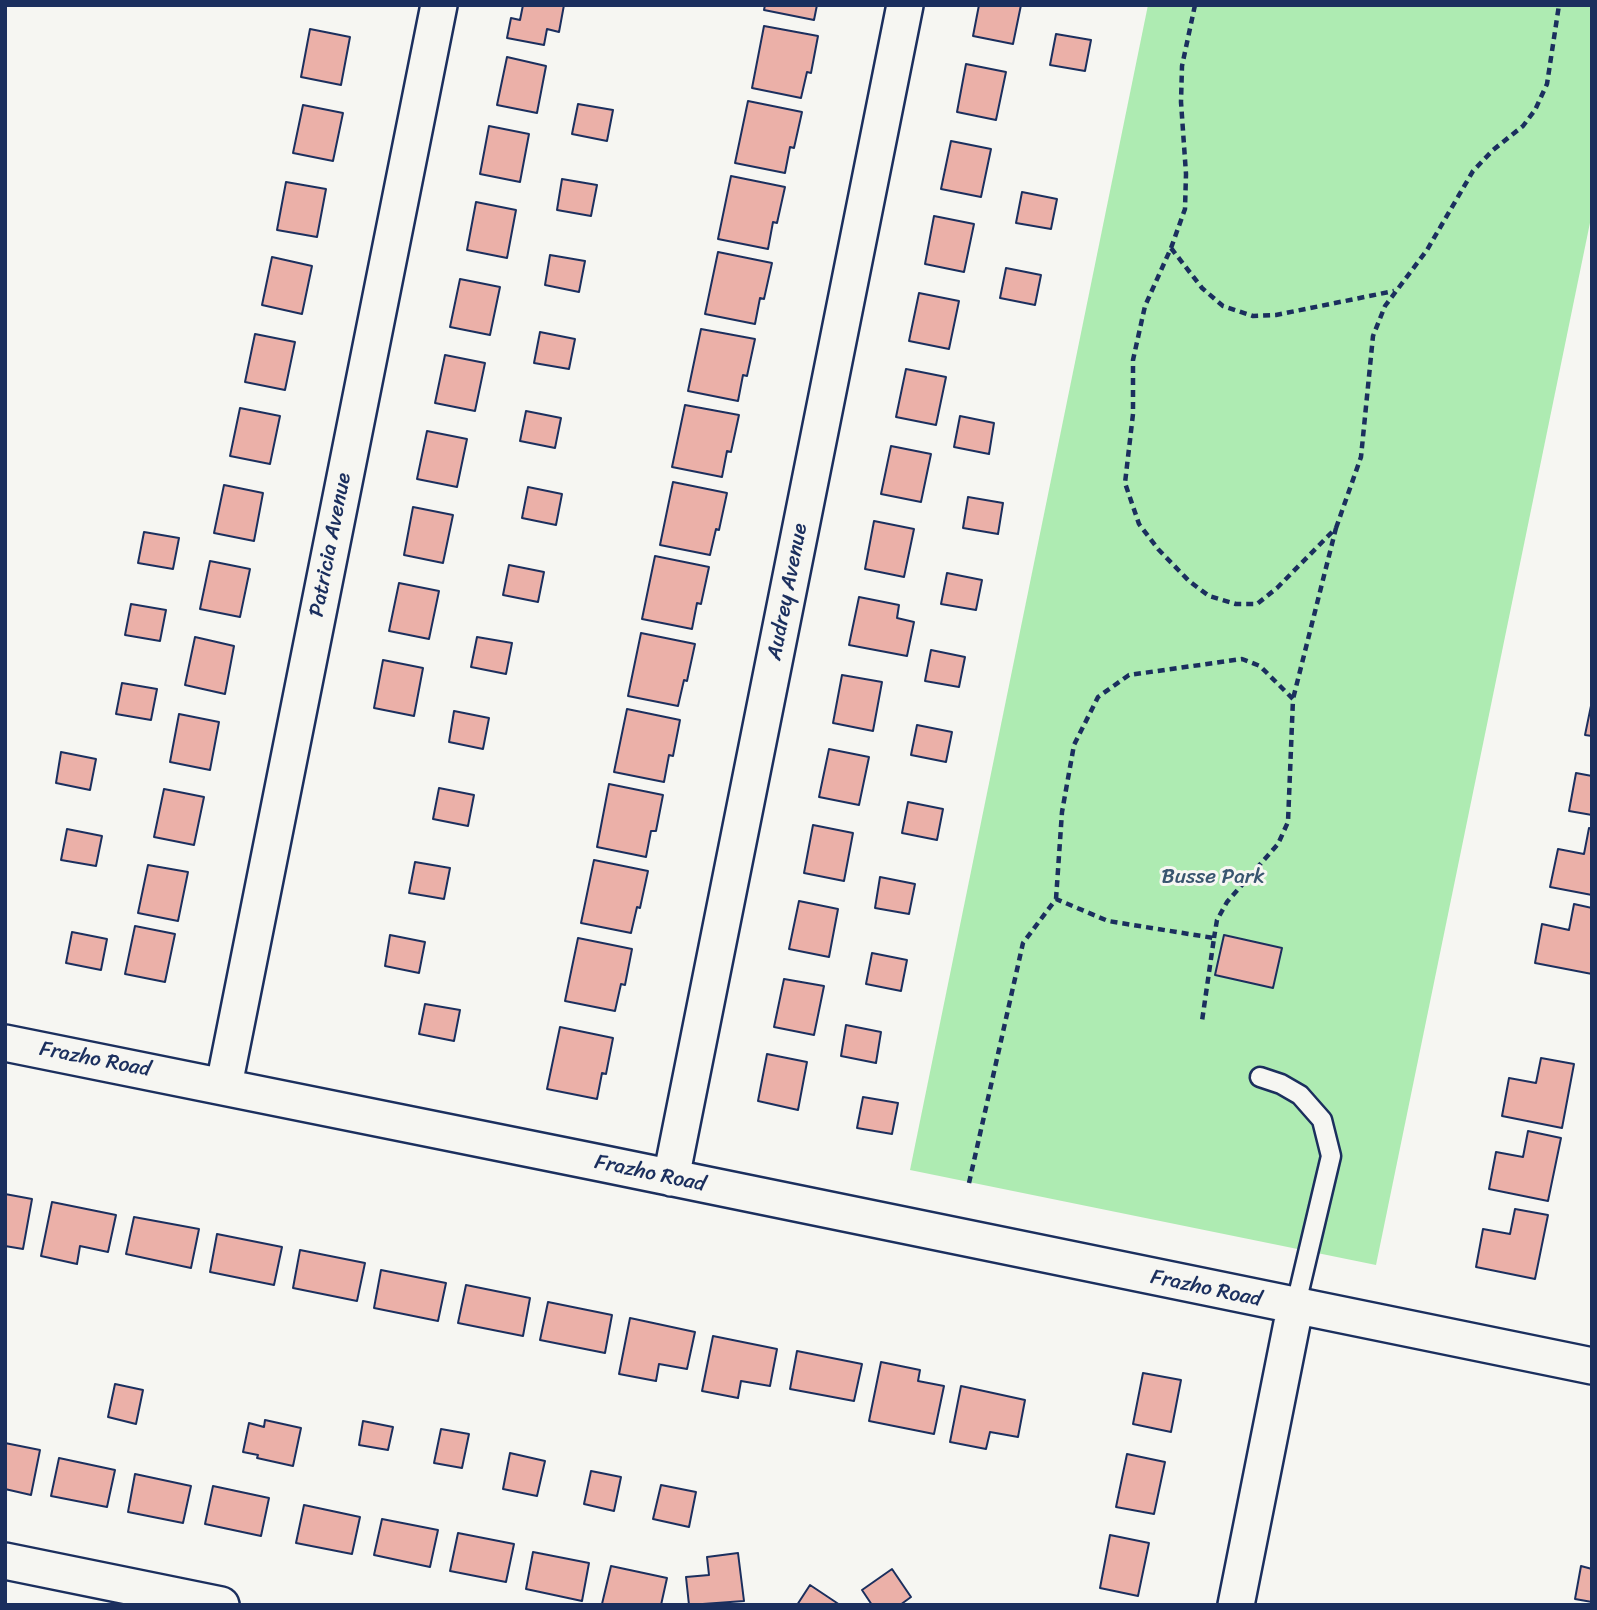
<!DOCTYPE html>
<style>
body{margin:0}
#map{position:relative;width:1597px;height:1610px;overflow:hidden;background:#f6f6f2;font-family:Sriracha,sans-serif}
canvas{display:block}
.frame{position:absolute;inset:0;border:7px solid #1b2f5e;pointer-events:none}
</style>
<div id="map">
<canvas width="1597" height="1610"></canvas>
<div class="frame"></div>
</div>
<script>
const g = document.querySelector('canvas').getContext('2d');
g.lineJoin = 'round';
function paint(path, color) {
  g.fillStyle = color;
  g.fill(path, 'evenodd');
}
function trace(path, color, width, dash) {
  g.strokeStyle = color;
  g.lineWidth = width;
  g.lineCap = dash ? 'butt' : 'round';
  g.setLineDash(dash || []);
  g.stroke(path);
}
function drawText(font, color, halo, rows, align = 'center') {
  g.font = font + ' Sriracha,sans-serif';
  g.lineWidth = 6;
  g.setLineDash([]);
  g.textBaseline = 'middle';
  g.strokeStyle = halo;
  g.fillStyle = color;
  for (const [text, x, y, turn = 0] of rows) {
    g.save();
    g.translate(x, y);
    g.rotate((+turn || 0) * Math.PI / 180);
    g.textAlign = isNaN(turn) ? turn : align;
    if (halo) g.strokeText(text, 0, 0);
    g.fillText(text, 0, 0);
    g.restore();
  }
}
paint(new Path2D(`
 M1148,5H1592V213L1376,1265L910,1170Z`), '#aeebb2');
const building = new Path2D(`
 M523,5H564L559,32L547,29L544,45L507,38L511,18L520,20Z
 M765,5H817L814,20L764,10Z
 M979,5H1021L1013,44L973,36Z
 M764,26L818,36L811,73L807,72L801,98L752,88Z
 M310,29L350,37L341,85L301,77Z
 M1056,34L1091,40L1085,71L1050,65Z
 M507,57L546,66L537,113L497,105Z
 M966,64L1006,72L996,120L957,112Z
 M748,101L802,112L794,148L790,147L785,173L735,163Z
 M578,104L613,110L607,141L572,134Z
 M303,105L343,113L333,161L293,153Z
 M489,126L529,134L520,182L480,174Z
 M951,141L991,149L981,197L941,189Z
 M731,176L785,187L777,223L773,222L768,249L718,239Z
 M562,179L597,185L591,216L557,210Z
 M286,182L326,189L317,237L277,230Z
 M1022,192L1057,199L1051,229L1016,223Z
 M476,202L516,210L507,258L467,250Z
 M934,216L974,224L964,272L925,264Z
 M718,252L772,263L764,299L760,298L755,324L705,314Z
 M550,255L585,261L579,292L545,285Z
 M272,257L312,266L302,314L262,305Z
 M1006,268L1041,275L1035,305L1000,298Z
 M460,279L500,287L490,335L450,327Z
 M919,293L959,301L949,349L909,341Z
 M701,329L755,339L747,376L743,375L738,401L688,391Z
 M540,332L575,339L569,369L534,363Z
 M255,334L295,342L285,390L245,382Z
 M445,355L485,363L475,411L435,403Z
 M906,369L946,377L936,425L896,417Z
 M685,405L739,415L731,452L727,451L722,477L672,467Z
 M240,408L280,416L270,464L230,456Z
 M526,411L561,418L555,448L520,441Z
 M960,416L994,423L989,454L954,447Z
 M427,431L467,439L457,487L417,479Z
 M891,446L931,454L921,502L881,494Z
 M673,482L727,493L719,530L716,529L710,555L660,545Z
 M224,485L263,493L254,541L214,533Z
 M528,487L562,494L556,525L522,518Z
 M968,497L1003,503L998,534L963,528Z
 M413,507L453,515L443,563L404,555Z
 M874,521L914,529L904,577L865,569Z
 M144,532L179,538L173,569L138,563Z
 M655,556L709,567L701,604L697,603L692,629L642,619Z
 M210,561L250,569L240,617L200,609Z
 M509,565L544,572L538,602L503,595Z
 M947,573L982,580L976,610L941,604Z
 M399,583L439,591L429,639L389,631Z
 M859,597L899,605L897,618L914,622L907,656L849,645Z
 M131,604L166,610L160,641L125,635Z
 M641,633L695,644L687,681L684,680L678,706L628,696Z
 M195,637L234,646L225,694L185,685Z
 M477,637L512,643L506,674L471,667Z
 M931,650L965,657L959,687L925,681Z
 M383,660L423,668L414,716L374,708Z
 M842,675L882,682L873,731L833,723Z
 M122,683L157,689L151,720L116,714Z
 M1592,701V736L1585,735Z
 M627,709L680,720L673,756L669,755L664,782L614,772Z
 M454,711L489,718L483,749L449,742Z
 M179,714L219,722L210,770L170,762Z
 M917,725L952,732L946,762L911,755Z
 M829,749L869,757L859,805L819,797Z
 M61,752L96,759L90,790L56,783Z
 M1576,773L1592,776V815L1569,811Z
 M609,784L663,795L656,831H651L646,857L597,847Z
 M439,788L474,795L468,826L433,819Z
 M164,789L204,797L194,845L154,837Z
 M908,802L943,809L937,840L902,833Z
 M813,825L853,833L844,881L804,873Z
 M1589,828L1592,829V895L1550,887L1558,849L1584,854Z
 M67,829L102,836L96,866L61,860Z
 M594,860L648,871L640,908L637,907L631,933L581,923Z
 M415,862L450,868L444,899L409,893Z
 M148,865L188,872L178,921L138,913Z
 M880,877L915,884L909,914L875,908Z
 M799,901L838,909L829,957L789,949Z
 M1574,904L1592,908V974L1535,963L1542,924L1569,930Z
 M135,926L175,934L165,982L125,974Z
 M72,932L107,939L101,970L66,963Z
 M390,935L425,942L419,973L385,966Z
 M1224,935L1282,948L1273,988L1215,975Z
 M578,938L632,949L625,985L621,984L615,1011L565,1001Z
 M872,953L907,960L901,991L866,984Z
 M784,979L824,986L814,1035L774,1027Z
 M425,1004L460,1010L454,1041L419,1034Z
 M846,1025L881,1032L876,1063L841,1056Z
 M560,1027L613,1038L606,1074L602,1073L597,1099L547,1089Z
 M767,1054L807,1062L798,1110L758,1101Z
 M1541,1058L1574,1064L1562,1128L1502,1116L1509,1078L1536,1083Z
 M863,1097L898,1103L892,1134L857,1128Z
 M1528,1131L1561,1138L1548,1201L1489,1189L1496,1152L1523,1157Z
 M5,1194L32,1199L23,1249L5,1246Z
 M52,1202L116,1215L108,1252L80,1246L77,1264L41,1256Z
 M1515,1209L1548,1215L1535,1279L1476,1267L1483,1229L1510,1234Z
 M134,1217L199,1229L191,1268L126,1254Z
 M217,1234L282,1247L274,1285L210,1272Z
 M300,1250L365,1263L357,1301L293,1288Z
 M381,1270L446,1283L438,1321L374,1308Z
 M466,1285L530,1298L523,1336L458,1323Z
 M548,1302L612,1315L605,1353L540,1340Z
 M630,1318L695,1332L687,1369L659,1364L656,1381L619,1374Z
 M713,1336L777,1349L770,1386L741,1381L738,1398L702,1391Z
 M797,1351L862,1364L854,1401L790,1389Z
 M881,1362L920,1370L918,1381L944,1386L934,1434L869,1421Z
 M1143,1373L1181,1380L1171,1432L1133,1424Z
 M115,1384L143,1390L136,1424L108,1417Z
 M961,1386L1025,1400L1018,1437L990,1432L986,1449L950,1442Z
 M265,1420L301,1428L293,1466L257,1458L258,1455L243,1452L249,1423L264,1427Z
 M363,1421L393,1427L388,1450L359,1445Z
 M441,1429L469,1434L462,1468L434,1463Z
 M5,1443L40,1450L31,1495L5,1489Z
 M510,1453L545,1461L537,1496L503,1489Z
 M1127,1454L1165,1462L1154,1514L1116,1507Z
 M59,1458L115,1470L107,1507L51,1496Z
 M591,1471L621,1477L614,1511L584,1504Z
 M135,1474L191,1486L183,1523L128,1512Z
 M661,1485L696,1492L689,1527L653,1519Z
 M213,1486L269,1498L261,1536L205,1524Z
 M304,1505L360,1517L352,1554L296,1543Z
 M382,1519L438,1530L430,1567L374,1555Z
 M458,1533L514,1544L506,1582L450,1571Z
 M1110,1535L1149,1543L1138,1596L1100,1588Z
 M533,1552L589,1563L582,1601L526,1589Z
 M738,1553L744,1601L689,1605L686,1577L709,1575L707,1557Z
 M611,1566L667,1578L661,1605L602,1604Z
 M1581,1566L1592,1569V1602L1575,1599Z
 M892,1569L911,1597L900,1605H872L862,1590Z
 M810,1585L840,1605H797Z`);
paint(building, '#ebb0a8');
trace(building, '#1b2f5e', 2);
const lane = new Path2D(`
 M1260,1077L1281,1084L1300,1095L1322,1120L1331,1156L1295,1308`);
const street = new Path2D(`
 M5,1043C535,1146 1062,1262 1592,1366
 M224,1085L439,5
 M671,1178L905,5
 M5,1561L221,1605
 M1236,1605L1295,1308`);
trace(lane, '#1b2f5e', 23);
trace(street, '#1b2f5e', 40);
trace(new Path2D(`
 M1195,5L1182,66L1181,102L1186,174L1185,209L1171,248L1145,306L1133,360V414L1125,483L1139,524L1158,549L1189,581L1209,596L1236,604H1257L1277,588L1336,528L1293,699
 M1171,248L1202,288L1223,306L1253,316L1276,315L1394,291
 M1336,528L1361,457L1373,336L1385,306L1427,250L1473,171L1493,150L1523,126L1535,110L1547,84L1559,5
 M1056,899L1062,812L1074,745L1098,697L1129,675L1242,659L1260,666L1293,699L1288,822L1278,844L1227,902L1217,920L1214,938
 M969,1183L1023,943L1056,899L1108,921L1214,938L1202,1021`), '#1b2f5e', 4.5, [7, 5]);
trace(lane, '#f6f6f2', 18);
trace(street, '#f6f6f2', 35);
drawText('21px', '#1b2f5e', '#f6f6f2', [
 ["Patricia Avenue",331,545,-79],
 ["Audrey Avenue",788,592,-79],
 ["Frazho Road",95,1060,11],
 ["Frazho Road",650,1174,12],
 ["Frazho Road",1206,1289,12]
]);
drawText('21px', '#38556f', '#f6f6f2', [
 ["Busse Park",1213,878]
]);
</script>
